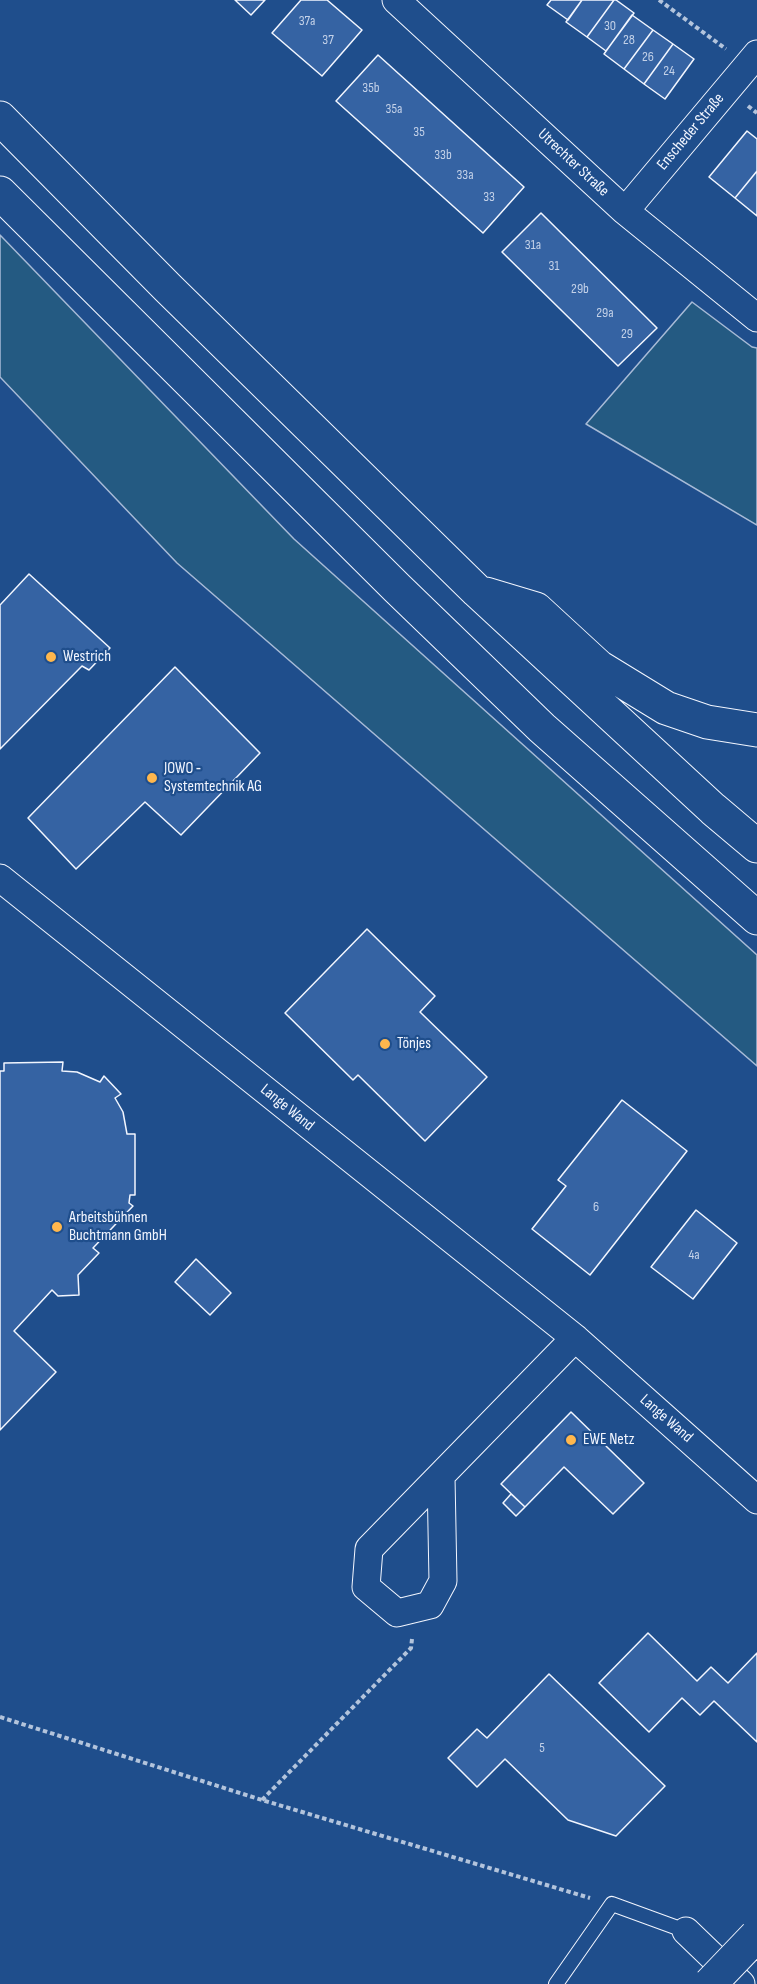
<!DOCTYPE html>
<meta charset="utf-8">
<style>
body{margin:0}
canvas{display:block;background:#1f4e8c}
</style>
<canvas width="757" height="1984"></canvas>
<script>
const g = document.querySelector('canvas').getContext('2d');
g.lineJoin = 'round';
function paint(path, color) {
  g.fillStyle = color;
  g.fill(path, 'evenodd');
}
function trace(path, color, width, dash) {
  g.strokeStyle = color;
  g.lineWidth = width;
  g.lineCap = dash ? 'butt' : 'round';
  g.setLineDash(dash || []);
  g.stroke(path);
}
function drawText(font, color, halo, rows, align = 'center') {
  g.font = font + ' "Sofia Sans Condensed",sans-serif';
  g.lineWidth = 4.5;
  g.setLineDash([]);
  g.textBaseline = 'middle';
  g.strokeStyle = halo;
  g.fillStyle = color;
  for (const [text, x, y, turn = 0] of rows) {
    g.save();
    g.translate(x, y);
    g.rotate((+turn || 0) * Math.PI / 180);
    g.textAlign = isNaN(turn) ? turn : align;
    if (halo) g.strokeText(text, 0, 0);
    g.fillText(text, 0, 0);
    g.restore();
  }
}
const green = new Path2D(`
 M0,235L294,539L757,955V1066L177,563L0,377Z
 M692,302L752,347L757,348V525L586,424Z`);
paint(green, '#245a82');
trace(green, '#a8bbd7', 1.5);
const building = new Path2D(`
 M235,0H265L251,15Z
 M301,0H327L362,30L322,76L272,33Z
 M551,0H582L568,20L547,5Z
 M582,0H614L587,37L566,22Z
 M614,0H616L634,13L606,51L587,37Z
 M632,15L653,30L624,69L604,54Z
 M653,30L673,44L644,84L624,69Z
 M673,44L694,59L665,99L644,84Z
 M378,55L524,187L483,233L336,101Z
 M747,131L757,139V171L735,198L709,177Z
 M757,171V216L735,198Z
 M541,213L657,328L618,366L502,252Z
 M29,574L110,648L89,670L82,666L0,749V605Z
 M175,667L260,753L181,835L145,802L76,869L28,818Z
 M367,929L435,996L420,1012L487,1077L425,1141L358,1075L353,1080L285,1013Z
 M63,1062L62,1071L77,1072L100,1082L104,1076L121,1094L115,1098L123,1112L127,1134H135V1195H130L129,1203L133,1206L93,1248L99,1253L78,1275L79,1295L58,1296L52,1290L14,1331L56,1372L0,1430V1071H4V1063Z
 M622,1100L687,1151L590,1275L532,1229L566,1186L558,1180Z
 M696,1210L737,1243L693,1299L651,1267Z
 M196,1259L231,1293L210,1315L175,1282Z
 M571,1412L644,1483L613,1514L564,1467L525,1507L501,1484Z
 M511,1494L525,1507L516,1516L503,1503Z
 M648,1633L697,1681L711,1667L728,1683L757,1653V1742L714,1701L700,1715L682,1698L649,1732L599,1683Z
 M549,1674L665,1786L616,1836L568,1820L505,1759L477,1787L448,1758L477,1729L487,1738Z`);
paint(building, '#3563a3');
trace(building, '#f2f6ff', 1.5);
const lane = new Path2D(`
 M556,1984L612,1904L686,1931`);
const street = new Path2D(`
 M396,0L625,211L757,318
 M625,211L757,54
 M0,878L575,1338L757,1500
 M441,1477L443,1581L430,1605L397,1613L366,1587L369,1549L575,1338
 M686,1931L741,1984`);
const highway = new Path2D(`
 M0,118L168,288L477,591L713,809L757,846
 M0,193L397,588L542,728L757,918
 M486,594L536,609L599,667L666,708L707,722L757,730`);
trace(lane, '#f2f6ff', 16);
trace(street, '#f2f6ff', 29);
trace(highway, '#f2f6ff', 35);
trace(new Path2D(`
 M659,0L726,49
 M748,106L757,113
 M0,1717L262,1800L590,1898
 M262,1800L411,1648L412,1639`), '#b3c4dc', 4, [4.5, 3]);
trace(lane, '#1f4e8c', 14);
trace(street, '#1f4e8c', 27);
trace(highway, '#1f4e8c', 33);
const primaryBridge = new Path2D(`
 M710,1984L756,1936`);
trace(primaryBridge, '#f2f6ff', 35, []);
trace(primaryBridge, '#1f4e8c', 33);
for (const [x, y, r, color] of [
 [51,657,6,"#ffb74d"],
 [152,778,6,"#ffb74d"],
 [385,1044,6,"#ffb74d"],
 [57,1227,6,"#ffb74d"],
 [571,1440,6,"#ffb74d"]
]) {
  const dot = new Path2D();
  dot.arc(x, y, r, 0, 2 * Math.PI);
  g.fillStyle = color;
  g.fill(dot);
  trace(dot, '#1f4e8c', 2);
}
drawText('14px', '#c3d1e8', null, [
 ["37a",307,21],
 ["30",610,26],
 ["37",328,40],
 ["28",629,40],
 ["26",648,57],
 ["24",669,71],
 ["35b",371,88],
 ["35a",394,109],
 ["35",419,132],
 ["33b",443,155],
 ["33a",465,175],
 ["33",489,197],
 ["31a",533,245],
 ["31",554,266],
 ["29b",580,289],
 ["29a",605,313],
 ["29",627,334],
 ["6",596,1207],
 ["4a",694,1255],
 ["5",542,1748]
]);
drawText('16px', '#f2f6ff', '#1f4e8c', [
 ["Enscheder Straße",691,132,-50],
 ["Utrechter Straße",573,163,43],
 ["Lange Wand",287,1108,39],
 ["Lange Wand",666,1419,41]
]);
drawText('16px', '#f2f6ff', '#1f4e8c', [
 ["Westrich",63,657],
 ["JOWO ‑",164,769],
 ["Systemtechnik AG",164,787],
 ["Tönjes",397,1044],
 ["Arbeitsbühnen",69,1218],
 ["Buchtmann GmbH",69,1236],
 ["EWE Netz",583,1440]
], 'left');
</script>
